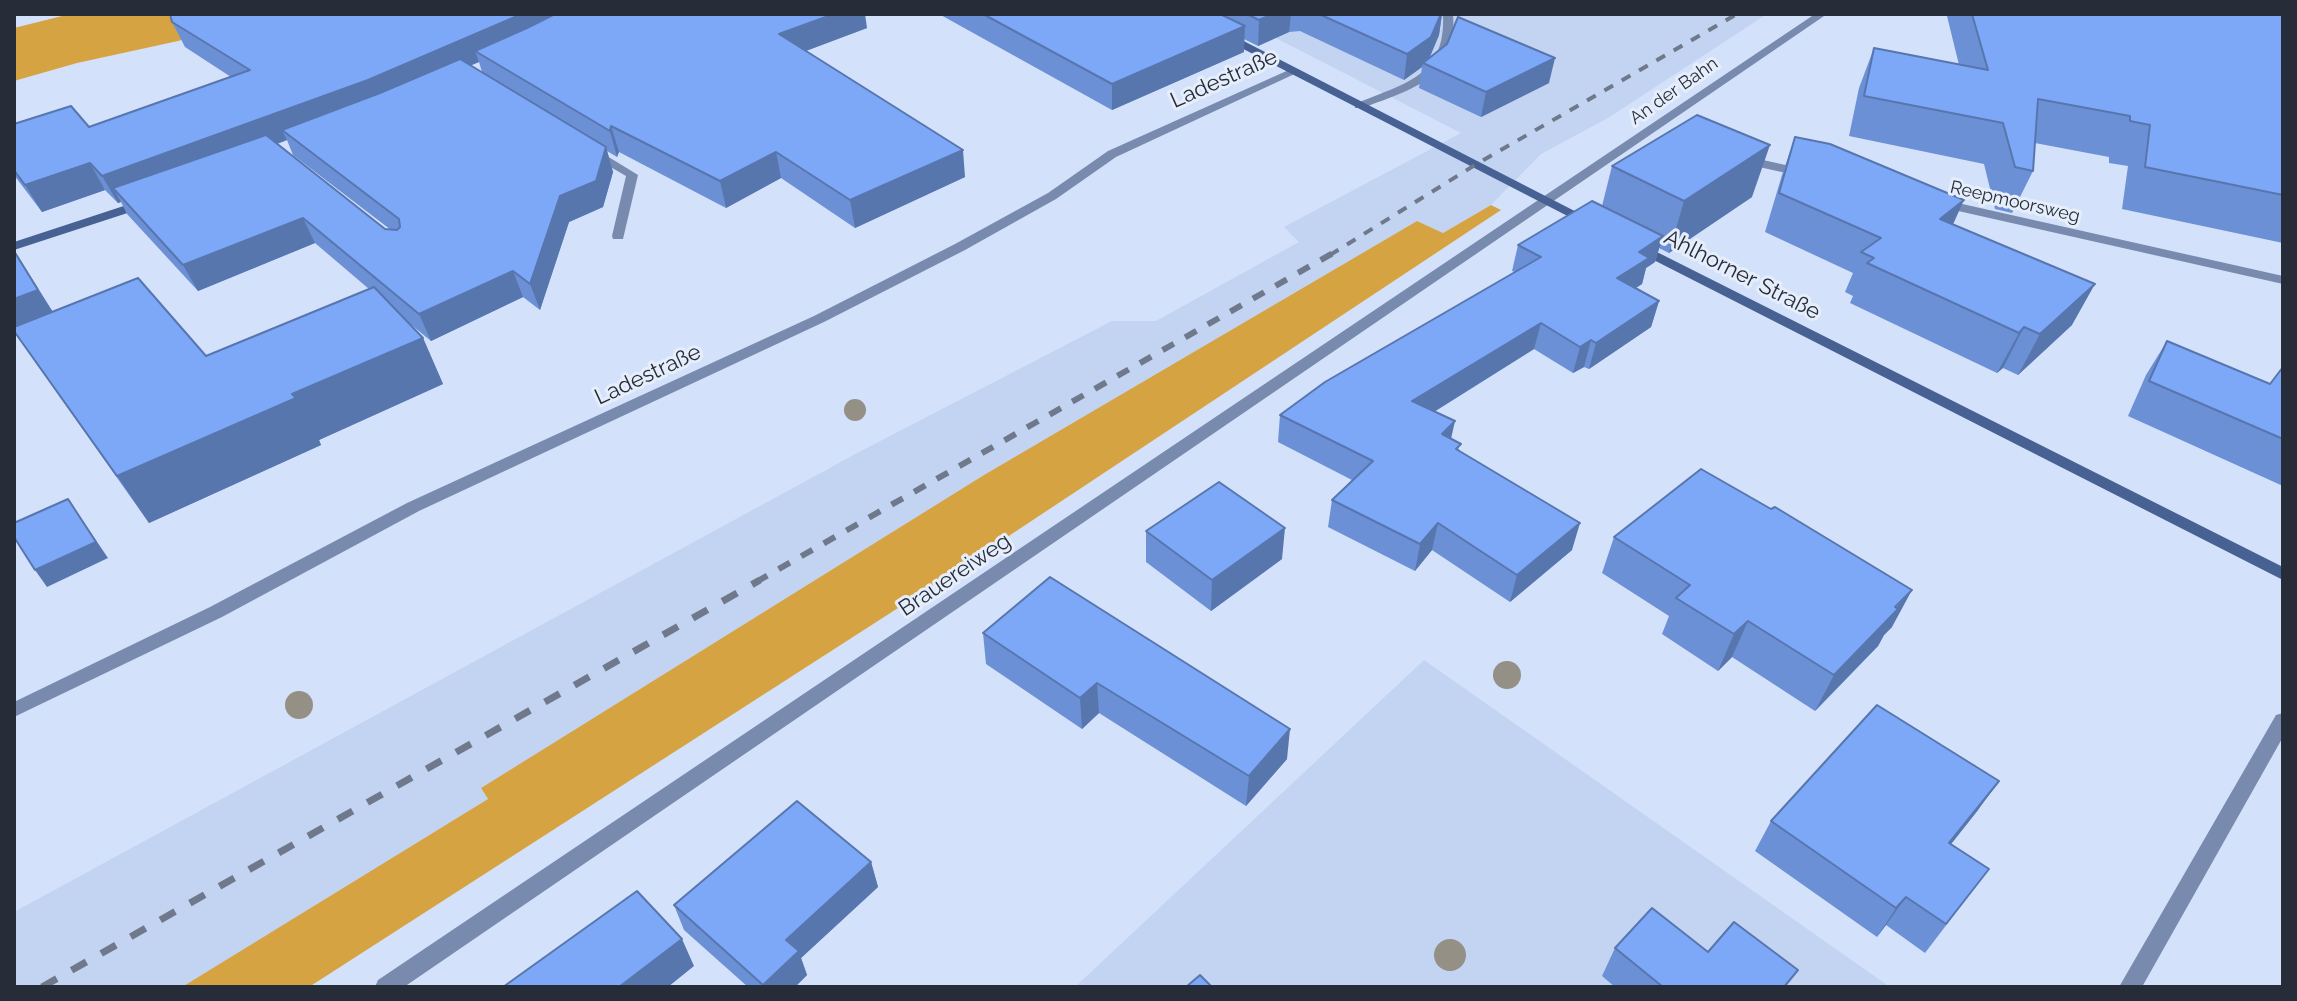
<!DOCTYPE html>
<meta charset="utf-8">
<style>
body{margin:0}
#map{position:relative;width:2297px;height:1001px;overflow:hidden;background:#d3e1fb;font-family:Raleway,sans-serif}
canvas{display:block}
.frame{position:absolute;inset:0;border:16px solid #262d39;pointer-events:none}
</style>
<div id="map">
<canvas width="2297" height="1001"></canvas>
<div class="frame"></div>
</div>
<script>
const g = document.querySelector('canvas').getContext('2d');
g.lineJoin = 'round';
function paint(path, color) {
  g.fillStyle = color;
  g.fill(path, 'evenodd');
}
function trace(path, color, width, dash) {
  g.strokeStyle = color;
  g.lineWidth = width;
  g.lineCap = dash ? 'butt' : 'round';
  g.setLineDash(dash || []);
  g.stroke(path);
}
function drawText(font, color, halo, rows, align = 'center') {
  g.font = font + ' Raleway,sans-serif';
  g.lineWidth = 6;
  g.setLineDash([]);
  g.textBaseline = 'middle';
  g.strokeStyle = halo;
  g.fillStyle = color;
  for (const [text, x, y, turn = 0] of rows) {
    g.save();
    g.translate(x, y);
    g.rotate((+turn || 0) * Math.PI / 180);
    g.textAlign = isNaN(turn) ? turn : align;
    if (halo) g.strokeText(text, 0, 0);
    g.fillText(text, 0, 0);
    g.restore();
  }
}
paint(new Path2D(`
 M1229,14H1767L1608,118L1541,154L1491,205L1443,233L1417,221L984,475L481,788L488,799L182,987H14V912L861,451L1112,321H1156L1299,242L1284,227L1461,133Z
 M1424,660L1890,987H1075Z`), '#c2d4f2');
paint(new Path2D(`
 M70,14H272L178,41L77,63L14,81V28Z
 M1491,205L1501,210L968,563L309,987H182L488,799L481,788L984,475L1417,221L1443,233Z`), '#d6a343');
paint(new Path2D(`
 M594,148L638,175L623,239H613L612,236L626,176L590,155L588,152Z
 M2283,713V737L2142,987H2119L2276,715Z`), '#788bae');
paint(new Path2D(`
 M1443,14H1453C1458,79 1414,88 1363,108H1355V104C1405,83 1446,77 1443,14Z
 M1815,14H1827L404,987H375L378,980Z
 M1291,69L1301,71L1116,157L1056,199L965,250L824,322L419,511L222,617L14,717V702L210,607L407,503L814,316L955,244L1048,193L1108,151Z
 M1745,156L1808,170L1810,173L1804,177L1741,163L1739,160Z
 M1940,199L2283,276V284L1936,206V200Z`), '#788bae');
paint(new Path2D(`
 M1222,34H1230L1596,222L1595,225H1585L1222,38Z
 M145,199L151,203L149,206L14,250V242Z
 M1639,243L2283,567V580L1634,250V244Z`), '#476193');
trace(new Path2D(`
 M1330,255L1475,165L1737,14`), '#6f798b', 4, [10, 10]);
trace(new Path2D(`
 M756,582L1333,253`), '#6f798b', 6, [13, 13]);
trace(new Path2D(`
 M42,987L760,580`), '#6f798b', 7, [17, 17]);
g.fillStyle = '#959086';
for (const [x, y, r] of [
 [855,410,11],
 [1507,675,14],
 [299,705,14],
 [1450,955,16]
]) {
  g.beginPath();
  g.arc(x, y, r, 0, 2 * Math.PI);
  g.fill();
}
paint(new Path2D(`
 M939,14H1442L1439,35L1430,57L1549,83L1481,117L1419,88L1422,67L1404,80L1300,31L1289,32L1258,46L1244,39V52L1112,110Z
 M1948,14H2283V243L2122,209L2128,166L2109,163V157L2035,143L2033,171L2012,213L1995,209L1984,164L1849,136L1859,88L1874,48L1959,65L1947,16Z
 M172,22L867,28L806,51L965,177L855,228L781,178L726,208L619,152L617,157L607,151L613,172L603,207L569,222L540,310L523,297L431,341L403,318L423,338L443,384L319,440L321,445L149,523L16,335L53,312L206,356L369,289L315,243L198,291L127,214L121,202L118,203L105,190L42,212L14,175V124L89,127L231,77L185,47ZM479,62L482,72L470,65ZM287,140L293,155L391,230L385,229L277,144Z
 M1795,137L1953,224L2072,325L2018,375L2003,368L1997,373L1850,303L1853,296L1845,292L1853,273L1765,232L1782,175Z
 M1612,166L1752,197L1669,253L1659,248L1655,262L1646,268L1642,284L1635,288L1659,301L1651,327L1589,369L1584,367L1573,373L1534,349L1434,412L1460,451L1572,550L1510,602L1432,550L1415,571L1328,527L1332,500L1352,480L1278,442L1280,415L1515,272L1512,271L1518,245L1602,206Z
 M2167,341L2270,384L2283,367V486L2128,416L2146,375Z
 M1146,531L1282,559L1211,611L1146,562Z
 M1614,537L1892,627L1884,635L1878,646L1815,711L1732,657L1718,671L1662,634L1669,616L1602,573Z
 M983,633L1287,759L1246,806L1099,713L1082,729L986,664Z
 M1978,810L1951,844L1989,869L1925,953L1886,925L1877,937L1755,851L1771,821Z
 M871,862L878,887L801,958L807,975L795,987H748L684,930L674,905Z
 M1615,948L1708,952L1787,987H1615L1602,976Z`), '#6c90d5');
paint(new Path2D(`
 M522,14H586L475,51L479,62L378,106L282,130L287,140L124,201L113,188L121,202L118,203L102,176Z
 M834,14H865L867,28L784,59L779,34Z
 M1273,14H1291L1289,32L1258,46L1259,20Z
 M1441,14H1442L1439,35L1427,63H1423L1422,67L1404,80L1407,54Z
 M1245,26L1244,52L1112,110V84Z
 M1555,58L1549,83L1481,117L1486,92Z
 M611,126L619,152L617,157L610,131Z
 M1770,145L1752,197L1669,253L1684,201Z
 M606,147L613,172L603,207L569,222L540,310L530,284L560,196Z
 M963,150L965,177L855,228L850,200Z
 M776,152L781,178L726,208L720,181Z
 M90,163L105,190L42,212L25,185Z
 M1964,200L1946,240L1940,219Z
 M303,218L315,243L198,291L183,265Z
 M1663,236L1655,262L1646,268L1642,284L1610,305L1617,278L1639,252Z
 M14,250L58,320L14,336Z
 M513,271L523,297L431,341L419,314Z
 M2095,284L2072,325L2018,375L2040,334Z
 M1659,301L1651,327L1589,369L1596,343Z
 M1541,323L1534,349L1408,428L1412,401Z
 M2024,327L2003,368L1997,373L2019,333Z
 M423,338L443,384L319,440L321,445L149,523L117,476L292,394Z
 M1591,340L1584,367L1573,373L1580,347Z
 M1455,421L1449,448L1442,434Z
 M68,499L108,558L47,587L35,570Z
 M1438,523L1432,550L1415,571L1420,544Z
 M1580,523L1572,550L1510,602L1517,575Z
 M1285,528L1282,559L1211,611L1212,580Z
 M1912,590L1892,627L1884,635L1878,646L1815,711L1834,675Z
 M1748,621L1732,657L1718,671L1734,634Z
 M1097,683L1099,713L1082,729L1080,698Z
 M1290,729L1287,759L1246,806L1249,776Z
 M1999,781L1978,810L1929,872L1949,843Z
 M871,862L878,887L801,958L807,975L795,987H764L763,985L786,940Z
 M1906,897L1886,925L1877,937L1896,908Z
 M682,939L694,966L668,987H619Z`), '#5876ae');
const building = new Path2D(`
 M170,14H522L368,80L102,176L90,163L25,185L14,170V124L71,106L89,127L250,70L172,22Z
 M555,14H834L779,34L963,150L850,200L776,152L720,181L611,126L610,131L475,51L527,28Z
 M983,14H1220L1245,26L1112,84Z
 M1247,14H1273L1259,20Z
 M1319,14H1441L1431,37L1407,54Z
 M1972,14H2283V195L2145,167L2150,125L2130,121V116L2038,99L2033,171L2015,167L2003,123L1864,96L1874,48L1988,70Z
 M1458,17L1555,58L1486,92L1423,63L1447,44Z
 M460,59L606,147L596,181L560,196L530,284L513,271L419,314L303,218L183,265L113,188L266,135L385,229L397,230L400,227L399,219L282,130L380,93Z
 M1697,115L1770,145L1684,201L1612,166Z
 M1795,137L1830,144L1964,200L1940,219L2095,284L2040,334L2024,327L2019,333L1867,263L1874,258L1861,252L1881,238L1779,193Z
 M1592,201L1663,236L1639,252L1649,258L1617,278L1659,301L1596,343L1591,340L1580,347L1541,323L1412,401L1455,421L1442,434L1461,444L1456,449L1580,523L1517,575L1438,523L1420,544L1332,500L1373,461L1280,415L1325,382L1541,257L1518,245Z
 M14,251L38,290L14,299Z
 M138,278L206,356L374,287L423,338L292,394L296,398L117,476L14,331V327Z
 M2167,341L2270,384L2283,367V439L2149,381Z
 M1701,469L1771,509L1775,507L1912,590L1895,607L1898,609L1834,675L1748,621L1734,634L1676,598L1690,585L1614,537Z
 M1219,482L1285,528L1212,580L1146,531Z
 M68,499L96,542L35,570L14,537V523Z
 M1050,577L1290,729L1249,776L1097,683L1080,698L983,633Z
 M1877,705L1999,781L1949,843L1989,869L1946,924L1906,897L1896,908L1771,821Z
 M797,801L871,862L786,940L799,951L763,985L674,905Z
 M637,891L682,939L619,987H503Z
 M1652,908L1708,952L1734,922L1798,970L1784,987H1663L1615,948Z
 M1200,975L1212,987H1186Z`);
paint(building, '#7da8f8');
trace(building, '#5876ae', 2);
drawText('18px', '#262d39', '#e7eefb', [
 ["An der Bahn",1674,91,-35],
 ["Reepmoorsweg",2015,202,13]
]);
drawText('22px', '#262d39', '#e7eefb', [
 ["Ladestraße",1224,79,-24],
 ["Ahlhorner Straße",1742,275,27],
 ["Ladestraße",648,375,-25],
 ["Brauereiweg",955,575,-34]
]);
</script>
